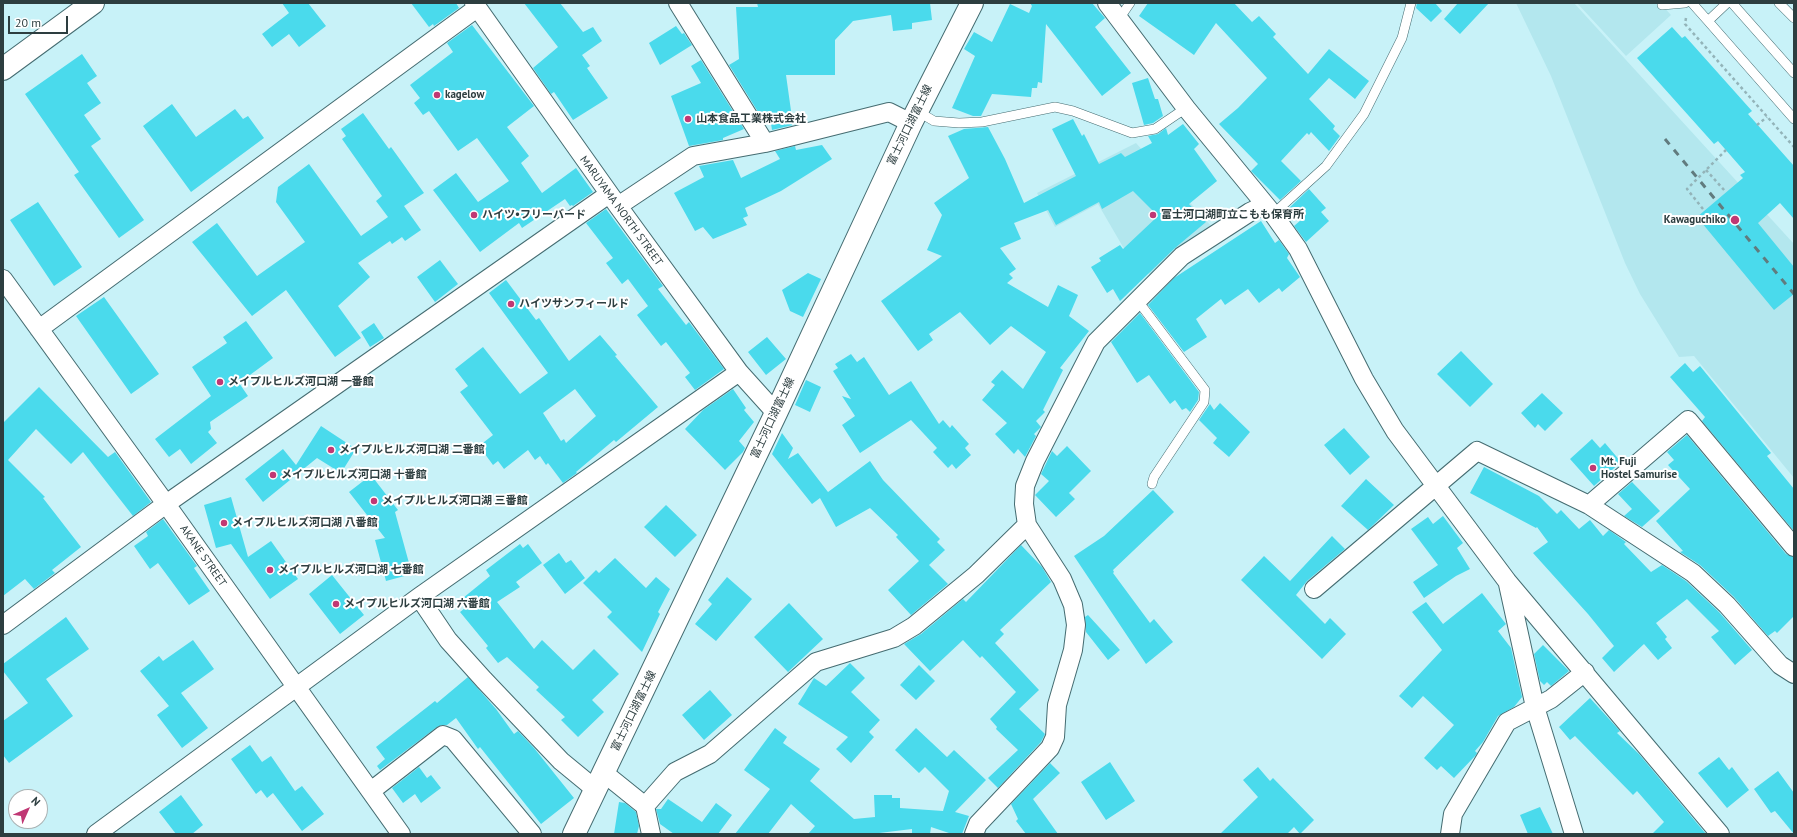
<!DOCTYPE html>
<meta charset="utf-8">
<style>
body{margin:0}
#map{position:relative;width:1797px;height:837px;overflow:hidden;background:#c8f2f8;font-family:"PT Sans",sans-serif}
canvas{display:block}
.frame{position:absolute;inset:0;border:4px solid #2d3e40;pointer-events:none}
.north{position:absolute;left:8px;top:789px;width:40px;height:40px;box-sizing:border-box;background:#fff;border:1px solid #abb2b3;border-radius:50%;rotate:45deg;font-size:11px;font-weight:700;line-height:16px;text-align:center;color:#2d3e40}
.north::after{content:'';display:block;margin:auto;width:14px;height:18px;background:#c03874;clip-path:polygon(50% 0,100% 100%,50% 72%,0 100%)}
.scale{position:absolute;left:8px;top:16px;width:60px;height:18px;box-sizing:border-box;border:2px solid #2d3e40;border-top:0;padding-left:5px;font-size:12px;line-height:14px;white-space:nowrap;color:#2d3e40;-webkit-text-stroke:3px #fff;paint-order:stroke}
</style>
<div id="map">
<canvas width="1797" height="837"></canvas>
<div class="frame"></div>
<div class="north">N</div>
<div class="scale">20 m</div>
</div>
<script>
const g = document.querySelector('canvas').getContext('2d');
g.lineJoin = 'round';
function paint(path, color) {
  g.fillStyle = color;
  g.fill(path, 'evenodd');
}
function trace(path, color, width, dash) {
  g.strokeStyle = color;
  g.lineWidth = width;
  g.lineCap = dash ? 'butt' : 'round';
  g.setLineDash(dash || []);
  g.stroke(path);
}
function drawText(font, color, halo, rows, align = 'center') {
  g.font = font + ' "PT Sans","Noto Sans JP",sans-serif';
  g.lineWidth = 4;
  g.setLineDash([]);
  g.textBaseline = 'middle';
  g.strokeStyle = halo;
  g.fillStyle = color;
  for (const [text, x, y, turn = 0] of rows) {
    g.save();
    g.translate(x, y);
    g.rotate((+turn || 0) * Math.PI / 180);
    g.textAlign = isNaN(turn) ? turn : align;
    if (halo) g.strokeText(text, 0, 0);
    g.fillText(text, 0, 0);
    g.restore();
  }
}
paint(new Path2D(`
 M1516,3H1574L1794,244V478L1694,356L1679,357L1640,294L1625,263L1551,76Z
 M1577,3H1660L1671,15L1626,56Z
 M1136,143L1212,227L1151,276L1123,247L1098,204L1055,227L1037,193Z`), '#b3e7ee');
paint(new Path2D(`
 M282,3H308L326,26L299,47L289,34L272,47L262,34L289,13Z
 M411,3H456L459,8L434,26L433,24L429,27Z
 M524,3H560L583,32L593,27L602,41L582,55L590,66L587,68L608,98L573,120L554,92L551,94L533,68L558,47Z
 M757,3H930L932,20L912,23V29L893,31L891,15L853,21L835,40V75H786L793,125L772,130L770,117L763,120L729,65L739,59L736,7H758Z
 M1030,3H1092L1105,18L1095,27L1131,73L1102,96L1046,24L1042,83L1038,82L1037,88H1032L1031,97L992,94L981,116H973L952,108L975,56L964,49L974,32L992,42L1010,4L1029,13L1032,6Z
 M1148,3H1234L1252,22L1259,16L1276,34L1273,37L1308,74L1329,49L1369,81L1355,99L1329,78L1309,99L1335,126L1333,129L1340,136L1329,151L1311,132L1309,135L1307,133L1281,161L1301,181L1280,200L1251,171L1258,164L1219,124L1238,108L1267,78L1216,23L1194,55L1139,16Z
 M1417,3H1435L1442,11L1431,22L1416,8Z
 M1458,3H1489L1460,34L1444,19Z
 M472,25L534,106L507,127L529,156L521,163L542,193L576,168L593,192L573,206L572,205L570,206L565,199L522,228L519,223L480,252L433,190L456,173L478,202L509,181L477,138L458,151L429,111L423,115L414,103L420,98L410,85L453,52L447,43Z
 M676,26L682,34L684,33L692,45L660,65L649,43Z
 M1672,27L1682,38L1685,36L1752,111L1748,114L1794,166V219L1780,203L1758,223L1794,267V294L1774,310L1697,217L1743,178L1740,175L1745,172L1718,141L1714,144L1637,58Z
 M82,54L97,76L87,83L101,103L84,115L101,139L91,146L144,220L119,238L74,175L79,172L25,94Z
 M701,60L744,129L723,138V140L689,146L671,96L701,83L691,66Z
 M1148,78L1155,99H1158L1163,116L1153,123L1144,125L1132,83Z
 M172,104L196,137L235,109L243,119L248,116L264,138L191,192L143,126Z
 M363,113L389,149L391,147L424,193L404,206L421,230L405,241L402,237L392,244L390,241L358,263L370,277L338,306L361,338L335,357L286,290L252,316L192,242L217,223L257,276L305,242L276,202L278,187L309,164L361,236L388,217L376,201L382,196L342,139L346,136L341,129Z
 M1073,119L1082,136L1084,134L1099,164L1121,153L1125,157L1152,143L1148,136L1158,134L1166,128L1168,135L1183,124L1199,144L1194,149L1217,181L1189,204L1206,222L1175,248L1120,301L1113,289L1107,293L1091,267L1101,261L1099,258L1120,245L1123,249L1158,216L1133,191L1102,209L1099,202L1056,225L1048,210L1014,223L1021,239L1000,248L1016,269L1009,274L1013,278L1007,283L1048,307L1058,285L1078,295L1069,316L1089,331L1060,368L1063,370L1043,410L1045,412L1036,421L1041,427L1034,434L1036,436L1025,457L1018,449L1014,454L995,434L1007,423L982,400L995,385L991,382L1002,370L1023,389L1046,352L1011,326L990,345L960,312L929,334L933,340L918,351L881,301L942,256L927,250L942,215L934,203L969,178L948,136L964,129L988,127L1005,159L1024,203L1076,176L1052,129Z
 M822,145L832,159L781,191L745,208L748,216L743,218L747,225L713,239L703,227L695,231L674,193L704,177L699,166L733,160L741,178L780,159L775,151L795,146L796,150Z
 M1309,189L1326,208L1321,212L1329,221L1306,242L1294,226L1301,220L1289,208Z
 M38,202L82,267L54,286L10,220Z
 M606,209L663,286L658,289L686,325L689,322L724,369L695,390L685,377L690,373L666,342L661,346L637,315L648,306L628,279L622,284L606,263L613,258L586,223Z
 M1261,221L1275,243L1279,240L1289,254L1287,258L1300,277L1282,292L1279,288L1259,303L1248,289L1225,305L1221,299L1196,319L1207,337L1184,352L1148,305L1174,278Z
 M440,260L458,284L435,302L417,277Z
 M808,273L821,279L803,317L790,311L782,290Z
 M506,280L536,320L539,318L569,361L600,335L617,355L615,356L658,407L616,442L614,440L576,472L577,473L563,483L548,463L546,465L540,456L535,460L528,450L504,469L498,461L493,465L479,446L493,435L460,392L468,386L455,369L483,347L520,394L548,373L489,293ZM575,389L596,416L566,443L564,439L561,441L543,413Z
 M104,297L159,374L131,394L76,316Z
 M1140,313L1199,392L1198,400L1190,412L1186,408L1182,410L1175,400L1170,404L1149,375L1137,383L1111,342Z
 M246,321L273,358L239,383L248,396L210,422L211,429L208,432L217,443L191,464L180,449L169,457L155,439L211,396L192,367L227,343L223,337Z
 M374,323L384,338L370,347L361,332Z
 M767,337L786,359L766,375L748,352Z
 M1461,351L1493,384L1470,407L1437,374Z
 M851,354L857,362L864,357L889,395L911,381L939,424L943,420L950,428L952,425L969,444L965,448L971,455L956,469L952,464L948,468L933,452L937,448L911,420L860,453L842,425L855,416L842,396L851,399L833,371L838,368L835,364Z
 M1685,363L1693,372L1700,366L1771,453L1767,456L1794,489V531L1702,421L1705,417L1670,377Z
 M806,380L821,387L810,412L795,405Z
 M39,387L108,457L115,452L151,502L133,516L83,452L71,464L36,429L8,460L45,497L43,498L81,547L52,570L55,573L34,589L25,579L3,596V423Z
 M733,389L746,408L744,410L754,422L739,441L745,448L743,452L725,470L685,429L703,410Z
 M1542,393L1563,413L1545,431L1538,424L1535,428L1521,413Z
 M1220,403L1250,432L1229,457L1213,443L1217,438L1199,420L1210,404L1214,410Z
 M321,426L356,449L341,473L317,458L263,502L245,479L283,449L296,465Z
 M1344,428L1370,457L1350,475L1324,445Z
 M782,433L793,448L788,459L798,453L828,492L870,461L883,480L940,539L937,542L945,550L929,565L948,584L911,615L888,590L919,561L896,537L898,535L870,508L836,527L820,498L812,504L772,454Z
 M1687,435L1786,554L1794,557V616L1777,633L1775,631L1768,636L1734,597L1700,565L1680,552L1683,551L1656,521L1690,489L1668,465L1674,460L1667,452Z
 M1592,439L1600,448L1605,443L1621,462L1594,486L1570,459Z
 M1067,446L1091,471L1069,493L1075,499L1056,517L1035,495L1049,481L1041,474L1052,451L1057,456Z
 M1484,467L1539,496L1557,514L1561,510L1579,529L1590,520L1603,536L1609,530L1626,542L1624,544L1651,572L1662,565L1686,581L1719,612L1752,650L1735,665L1711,637L1719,631L1687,599L1656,623L1667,637L1665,639L1672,648L1658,660L1644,644L1614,672L1602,658L1614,646L1588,614L1533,553L1548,542L1537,527L1536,528L1470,493Z
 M371,475L398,510L395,512L412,574L386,581L375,540L385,538L349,492Z
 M1366,479L1394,505L1368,530L1341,506Z
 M1632,482L1660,511L1642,527L1624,516L1632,509L1618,494Z
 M1153,490L1174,512L1113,570L1114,572L1113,573L1150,623L1154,619L1173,642L1146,664L1074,556L1104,536Z
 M231,497L248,557L271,541L298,579L270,599L231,544L216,548L204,505Z
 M666,505L697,535L675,557L644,527Z
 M1443,516L1463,543L1457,548L1470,569L1456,576L1424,598L1413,582L1438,565L1411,529L1428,517L1433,524Z
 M163,519L197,566L194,568L210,591L189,605L158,563L150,569L134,546L148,536L146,532Z
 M1332,536L1345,549L1307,581L1296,595L1325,624L1330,618L1346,634L1322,659L1241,580L1264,556L1290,581Z
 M520,544L523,548L528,544L542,563L516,582L520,587L497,602L534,649L542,640L573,670L594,649L619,674L592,700L604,712L578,737L561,720L565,717L536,690L539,687L507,657L498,663L486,648L488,646L460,612L469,605L463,598L490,576L486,570Z
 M1021,545L1042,567L1051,582L1000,630L1004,634L995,643L1039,690L1019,709L1045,734L1041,742L998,788L988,778L1018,750L996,729L997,727L990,719L1016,692L982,656L980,658L963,640L930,671L904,644L921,634L963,599L966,602Z
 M559,553L566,563L571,560L585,578L565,594L543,565Z
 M615,558L646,588L656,577L670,589L658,612L660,614L642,652L607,617L612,612L583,583L596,570L599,573Z
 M332,575L364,615L340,634L309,594Z
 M727,577L752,599L716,641L695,624L712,604L708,600Z
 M1482,593L1506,624L1498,631L1511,648L1522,697L1514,707L1498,716L1483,742L1475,751L1477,753L1476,755L1454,778L1441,766L1437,770L1424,758L1454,725L1423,696L1412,708L1399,696L1442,650L1412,612L1426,602L1443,624Z
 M789,603L823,639L788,672L754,637Z
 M1088,615L1120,650L1108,660L1086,632L1085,617Z
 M66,617L89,649L46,679L73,716L9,763L3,755V721L28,703L3,671V664Z
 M193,640L214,669L181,693L208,728L182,748L157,715L169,706L140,671L159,656L163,661Z
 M1543,645L1569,671L1551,686L1547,682L1544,685L1540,681L1534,654Z
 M850,663L865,678L851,692L880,720L869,732L874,737L851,763L836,749L848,737L798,704L814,678L826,686Z
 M919,665L935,681L916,700L900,685Z
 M468,677L496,709L514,734L518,731L534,748L574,798L541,824L480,747L478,749L456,718L447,725H442L437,727L380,770L377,766L385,759L376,747L435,701L437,703Z
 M710,690L732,715L704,740L682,715Z
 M1590,698L1620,731L1617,733L1639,754L1706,834H1652L1664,822L1637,791L1633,795L1575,736L1570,740L1559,727Z
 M775,728L787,737L783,743L820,769L810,781L854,819L875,817L874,795H892V798H900V808L943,811L949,791L925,767L919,773L895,750L916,728L947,757L954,750L986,780L955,812L969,816L962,834H952L931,827L930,834H912V829L871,834H808L815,826L791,804L768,834H735L770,789L744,770Z
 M250,745L262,762L271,756L295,791L302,786L324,814L302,831L273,793L267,798L261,790L256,794L231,759Z
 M1719,757L1729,770L1732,767L1749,790L1727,808L1698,773Z
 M1110,762L1135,801L1106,820L1081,782Z
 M1050,763L1060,773L1033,799L1058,834H1026L1016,821L1018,819L1011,804Z
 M419,767L427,778L431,775L441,788L421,803L415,794L403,803L392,788Z
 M1258,767L1270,781L1273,778L1314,820L1300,834L1294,827L1287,834H1220L1258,797L1243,780Z
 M1778,771L1794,793V834L1775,811L1771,813L1754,789Z
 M181,795L203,825L192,834H176L159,812Z
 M668,799L702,822L716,803L732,815L718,834H674L660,824L656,809H661Z
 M619,802L625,803L636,812L639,826L637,834H614Z
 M1540,807L1553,834H1528L1520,815Z`), '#4adaec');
const lane = new Path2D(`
 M1692,3L1708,21
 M1727,3L1708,21L1794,119
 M1732,3L1794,73
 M1779,3L1794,18
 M1662,5L1685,3
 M1119,19L1130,3
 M917,111L934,121L959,123L982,122L1055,107L1073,111L1132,133L1155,129L1186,108
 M1273,214L1326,166L1364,114L1402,38L1411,3
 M1138,301L1205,390L1204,402L1154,477L1152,484`);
const street = new Path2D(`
 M474,3L618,206L739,372L776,413
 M678,3L765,143
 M1107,3L1186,108L1273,214L1298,249L1364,379L1395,431L1507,581L1720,834
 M618,206L693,156L765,143L889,112L911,123
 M3,279L166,504L401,834
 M39,329L477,8
 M1589,505L1688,420L1794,547
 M1508,584L1535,707L1574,834
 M1314,589L1477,451L1589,505L1693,573L1727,605L1780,665L1794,674
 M419,597L448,640L484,680L561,761L595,789
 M3,625L166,504L609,194
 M604,773L645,806L651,834
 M371,791L443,735L453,739L532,834
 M645,806L675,772L710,754L816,662L894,638L914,626L976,575L1027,525L1024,504L1025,486L1035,461L1096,342L1182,256L1250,212L1265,205
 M96,834L419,597L739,372
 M974,834L978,824L1050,748L1055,737L1057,705L1073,650L1076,625L1073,605L1062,579L1027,525
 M1450,834L1453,814L1507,722L1551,699L1585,672`);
const secondary = new Path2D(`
 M3,69L93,3
 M574,834L776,413L911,123L972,3`);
trace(lane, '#456c71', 10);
trace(street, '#456c71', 20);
trace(secondary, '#456c71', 24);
trace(new Path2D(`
 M1686,18L1685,24L1794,147
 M1757,125L1767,117
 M1706,170L1725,191
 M1703,209L1687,189L1726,150`), '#93b4b9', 2.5, [3, 3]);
trace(lane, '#fff', 9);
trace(street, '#fff', 18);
trace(secondary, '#fff', 22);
trace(new Path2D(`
 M1665,139L1794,294`), '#617b7e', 3, [7, 7]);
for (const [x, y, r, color] of [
 [437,95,4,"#c03874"],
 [688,119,4,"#c03874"],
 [474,215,4,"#c03874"],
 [1153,215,4,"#c03874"],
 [1735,220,5,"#c03874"],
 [511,304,4,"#c03874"],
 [220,382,4,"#c03874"],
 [331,450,4,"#c03874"],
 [1593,468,4,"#c03874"],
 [273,475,4,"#c03874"],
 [374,501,4,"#c03874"],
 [224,523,4,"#c03874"],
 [270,570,4,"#c03874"],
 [336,604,4,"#c03874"]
]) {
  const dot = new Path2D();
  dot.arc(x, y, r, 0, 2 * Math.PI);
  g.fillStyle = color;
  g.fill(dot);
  trace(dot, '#fff', 1.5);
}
drawText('bold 11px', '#2d3e40', '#fff', [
 ["kagelow",445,95],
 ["山本食品工業株式会社",696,119],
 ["ハイツ•フリーバード",482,215],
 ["富士河口湖町立こもも保育所",1161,215],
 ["Kawaguchiko",1726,220,"right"],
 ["ハイツサンフィールド",519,304],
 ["メイプルヒルズ河口湖 一番館",228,382],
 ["メイプルヒルズ河口湖 二番館",339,450],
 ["Mt. Fuji",1601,462],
 ["Hostel Samurise",1601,475],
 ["メイプルヒルズ河口湖 十番館",281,475],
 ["メイプルヒルズ河口湖 三番館",382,501],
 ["メイプルヒルズ河口湖 八番館",232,523],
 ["メイプルヒルズ河口湖 七番館",278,570],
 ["メイプルヒルズ河口湖 六番館",344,604]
], 'left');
drawText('11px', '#2d3e40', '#fff', [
 ["富士河口湖富士線",910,125,-64],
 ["MARUYAMA NORTH STREET",621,211,54],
 ["富士河口湖富士線",773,418,-65],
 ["AKANE STREET",203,556,55],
 ["富士河口湖富士線",634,711,-64]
]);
</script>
